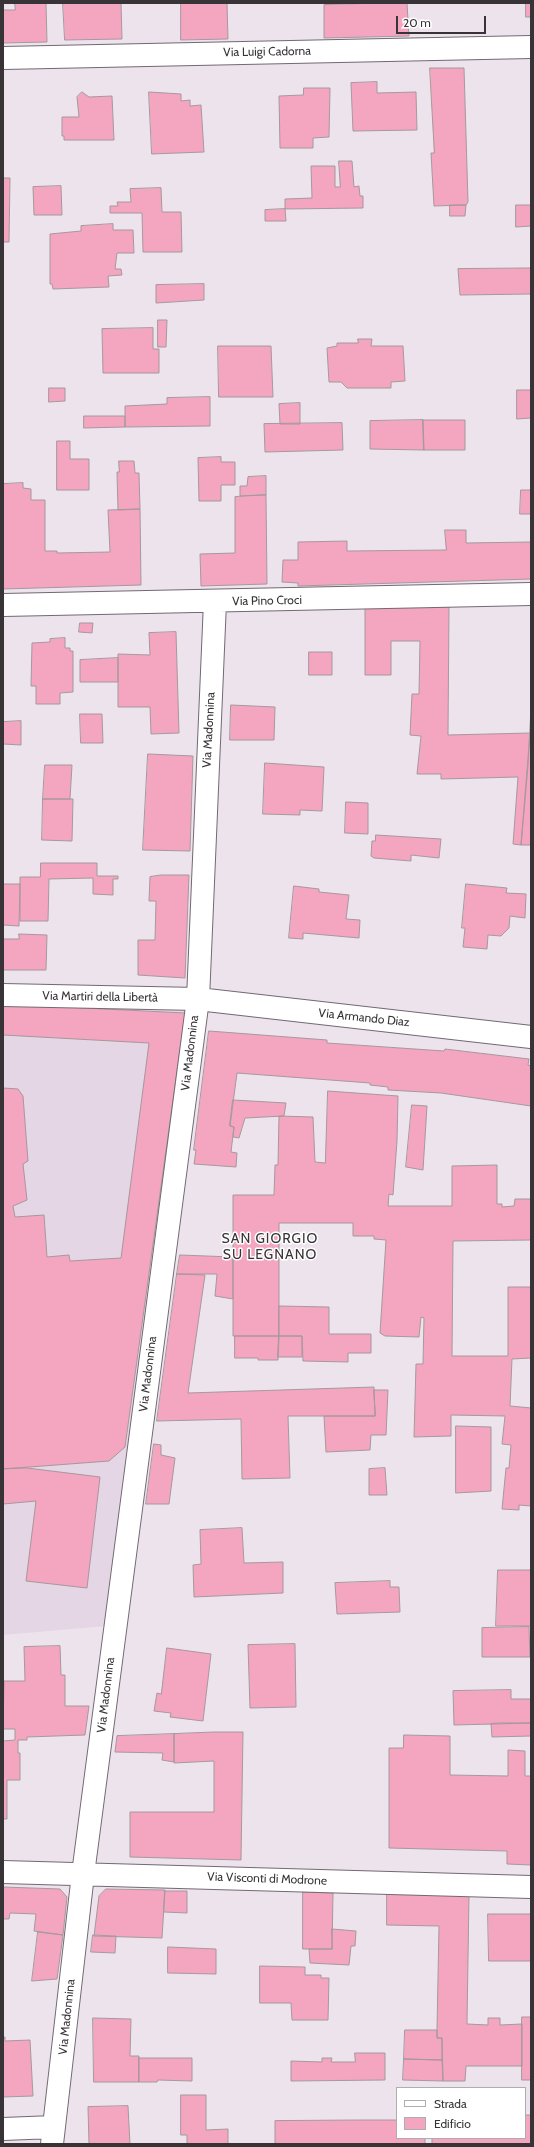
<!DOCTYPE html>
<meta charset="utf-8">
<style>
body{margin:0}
#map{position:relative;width:534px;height:2147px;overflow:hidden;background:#ede3ed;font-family:Cabin,sans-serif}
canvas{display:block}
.frame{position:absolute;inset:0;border:4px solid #373337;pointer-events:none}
.legend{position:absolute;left:396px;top:2087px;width:130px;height:52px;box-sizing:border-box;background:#fff;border:1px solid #afadaf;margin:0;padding:5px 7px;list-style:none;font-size:12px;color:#373337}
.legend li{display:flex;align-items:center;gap:8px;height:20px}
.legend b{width:20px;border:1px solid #afadaf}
.scale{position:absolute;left:396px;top:16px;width:90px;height:18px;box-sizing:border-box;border:2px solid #373337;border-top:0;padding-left:5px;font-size:12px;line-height:14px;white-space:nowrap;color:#373337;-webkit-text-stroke:3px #fff;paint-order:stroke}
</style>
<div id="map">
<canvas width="534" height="2147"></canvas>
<div class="frame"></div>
<ul class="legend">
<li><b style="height:5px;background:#fff"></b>Strada</li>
<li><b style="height:11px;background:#f4a5c0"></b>Edificio</li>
</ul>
<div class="scale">20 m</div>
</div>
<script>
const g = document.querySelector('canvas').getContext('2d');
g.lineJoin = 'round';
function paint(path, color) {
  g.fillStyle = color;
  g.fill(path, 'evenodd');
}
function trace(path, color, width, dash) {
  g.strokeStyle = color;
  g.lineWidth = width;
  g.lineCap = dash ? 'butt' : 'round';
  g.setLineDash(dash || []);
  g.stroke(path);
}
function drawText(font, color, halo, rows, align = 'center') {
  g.font = font + ' Cabin,sans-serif';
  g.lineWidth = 3;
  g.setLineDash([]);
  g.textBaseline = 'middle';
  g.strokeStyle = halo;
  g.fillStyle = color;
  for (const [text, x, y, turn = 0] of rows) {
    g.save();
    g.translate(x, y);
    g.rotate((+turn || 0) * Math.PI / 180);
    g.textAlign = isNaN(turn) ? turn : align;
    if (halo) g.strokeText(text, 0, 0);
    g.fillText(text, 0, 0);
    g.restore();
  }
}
paint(new Path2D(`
 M3,1002L192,1005L106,1626L3,1635Z`), '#e5d6e5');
const building = new Path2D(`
 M15,3H46L47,42L3,43V10H15Z
 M63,3H121L122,39L65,40Z
 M181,3H227L228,39L181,40Z
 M382,3H407L409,36L324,38V5Z
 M526,3H531V17H526Z
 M430,68H464L468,202L466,205L434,206L431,153H434Z
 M377,82V93L416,92L417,130L353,131L351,83Z
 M304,88H330L329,137L313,138V148H280L279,96L303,95Z
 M82,92L89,97L112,96L114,140H64V136H62V117H79L77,97Z
 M149,92L181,94V101L190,100V106L201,105L204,152L152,154Z
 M339,161H352L354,187L359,186L360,196H363V208L285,209V199L312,198L311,166H335V187H340Z
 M3,178H10L9,242H3Z
 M61,186L62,215H34L33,187Z
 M161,188L162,212H181L182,252H143L142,213H110V206H118L117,202H131L130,189Z
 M450,205H466L465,216H450Z
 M516,205H531V226L516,227Z
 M285,209L286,221H265V210Z
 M113,224V230H133L134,253H117L115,269H121L122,275L108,276L109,287L53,289L52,284H50V234L81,231V226Z
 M526,268H531V294L460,295L458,269Z
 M204,284V300L156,303V285Z
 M158,320H167L166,347H158Z
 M153,328V349H159V373H103L102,329Z
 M358,339H372L371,346H403L405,381L391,382V388H347L341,382H329L327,348L337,346V343H358Z
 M218,346H271L273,397H219Z
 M49,388H65V401L49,402Z
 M517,390H531V418L517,419Z
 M210,397V426L125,427V406L167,404V398Z
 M300,403V424H280L279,404Z
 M84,416H125V427L84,428Z
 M423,420L424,450L370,449V421Z
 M423,420H465V450H424Z
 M342,423L343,450L265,452L264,424Z
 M57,441H70V459H89V490H57Z
 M221,457V462H235V485H221V501H199L198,458Z
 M119,461H134L135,473H139L140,509L118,510L117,472H119Z
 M266,476V495L240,496V486H247L248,477Z
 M23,483V488L31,489V500H45V551H57V553L110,552L108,510L140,509L141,585L3,589V484Z
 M521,490H531V514H520Z
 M266,495L267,584L201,586L200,554L235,553V497Z
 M445,530H466V543L531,542V579L298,586V583L282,582L283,560H298V542L347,541V551L446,550Z
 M449,606L448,735L530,733L521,845L513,844L518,777L441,779V774H417L421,736L410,735L412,694H419L420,641H391V675H365V607Z
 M80,623H93L92,633L79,632Z
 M176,632L179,733L151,734L150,707H118V654L150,655L149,633Z
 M65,638V648H70V651H73V692L60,693V704H36V686H31L32,643L50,642V639Z
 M309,652H332V675H309Z
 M118,658V682H80V660Z
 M231,705L275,707L274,740H230Z
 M531,708V845H521L528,766Z
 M80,714H102L103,743H81Z
 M21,721V745L3,744V722Z
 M148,754L193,756L190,851L143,850Z
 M265,763L324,767L322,811L300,810V815L263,814Z
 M45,765H72L70,799H43Z
 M43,799H73L72,841L42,840Z
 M346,802L368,803V834L345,833Z
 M376,835L441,839L439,858L411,855V861L374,858L371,856L372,841H375Z
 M41,863H97V876H118V879H113V895L93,894V878L49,879L48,921H20V877H40Z
 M161,875H189L185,978L138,975V940H155L156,901H149L150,877Z
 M3,884H20L19,926L3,925Z
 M466,884L507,888L506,893L526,894L525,918L510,916L509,928L501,936L488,935L487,949L463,947L465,928H462Z
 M294,886L319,889V892L349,895L346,919L360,920L359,938L303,933V939L289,938Z
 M19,934L47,935L46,970H3V939H19Z
 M3,1004L185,1013L125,1447L109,1461L3,1469V1088L18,1089L23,1096L28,1161L23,1164L27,1200L13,1206L15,1217L44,1215L47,1257L69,1255L70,1261L121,1258L149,1043L3,1035Z
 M209,1031L327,1040V1043L444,1051L445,1049L529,1059L528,1065L531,1066V1106L441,1093L388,1090V1087L370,1085V1083L237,1073L230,1126L234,1127L231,1152L237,1153L236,1167L194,1164L196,1150H194Z
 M328,1091L398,1096L397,1141L393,1195L389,1194L388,1206H452V1166L497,1165V1204H502V1207L514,1206L515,1199H531V1240L453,1241L452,1356H508V1287H531V1358L512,1359L510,1406L531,1408V1506L519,1505V1510L502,1509L506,1468H509L511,1445L502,1444L505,1416L451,1415V1436L414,1437L416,1364H423L424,1318L421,1317L419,1337L385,1336L380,1333L386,1240L374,1239V1236H353V1223H279V1336H233V1195H274L275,1165H278L279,1116L313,1117L315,1162L325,1163Z
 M233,1100L286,1103L284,1116L245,1118L239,1138L233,1137L234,1127L230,1126Z
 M412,1105L427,1106L423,1170L406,1167Z
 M180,1255L233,1257V1299L215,1296L217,1274H177Z
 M177,1274L205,1275L188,1393L374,1387L375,1416H288L290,1478L242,1479L241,1419L157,1421Z
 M279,1306L329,1307V1334H371V1353H348V1362L303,1361L302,1336H279Z
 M235,1336H279L278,1360H258V1358H235Z
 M279,1336H302V1357H278Z
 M374,1390H388L386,1435H371L370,1450L326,1452L324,1416H375Z
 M456,1426L491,1427V1491L456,1493Z
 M154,1444L161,1445V1455L175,1458L169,1504H146Z
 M27,1468L100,1477L87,1588L26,1581L36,1501L3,1504V1469Z
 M385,1468L387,1495H369V1469Z
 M242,1528L244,1563L283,1562V1593L194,1597L193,1565L201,1564L200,1530Z
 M498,1570H531V1626H496Z
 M390,1581V1587H399L400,1612L337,1614L335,1583Z
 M529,1627L530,1657H482V1628Z
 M295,1644L296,1707L250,1708L248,1645Z
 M60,1646L61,1675H65V1706H89L85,1735L27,1737V1740H18V1753H20V1780H7V1819H3V1741L15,1740V1729H3L4,1681H25L24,1647Z
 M167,1648L211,1654L203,1721L170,1717L171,1713L154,1711L157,1693L161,1694Z
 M511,1690V1699H531V1723L454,1725L453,1691Z
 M500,1723H531V1736L492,1737L491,1724Z
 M214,1732H243L241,1860L130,1857V1812H214V1761L174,1763V1734Z
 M174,1734V1762L162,1760L163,1753L115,1752L117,1736Z
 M404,1735L450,1736V1775L508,1776V1750L525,1751V1776H531V1865L507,1864V1851L389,1848V1748H403Z
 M3,1887L60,1889L67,1897L63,1935L34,1931L36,1914L10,1913L9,1919H3Z
 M106,1889L165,1890L162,1938L94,1936L99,1896Z
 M165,1891H187V1913L164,1912Z
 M303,1892L333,1893L332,1949H303Z
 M387,1893L469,1895L467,2024L488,2025V2018H500V2025L522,2024V2066H466L465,2081H443L442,2038H437V2030L439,1926L387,1925Z
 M488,1914H531V1961H489Z
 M332,1929L356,1931L355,1946H351L349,1965L310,1963L309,1949H332Z
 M38,1932L63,1935L57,1979L32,1981Z
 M93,1935L116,1936L115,1953L91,1952Z
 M168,1947L216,1949V1974L168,1973Z
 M260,1966L305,1967V1975H321V1978H329L328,2020H292L291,2003H260Z
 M522,2017H531V2080H522Z
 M93,2018L131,2019L130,2056H139V2082H94Z
 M405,2030H437V2038H442V2060L404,2059Z
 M3,2037H5V2041L30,2040L33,2096L3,2097Z
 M355,2053H385V2080L291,2081V2061L322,2062V2058H332L331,2062H355Z
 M139,2058H192V2081L158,2080L157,2082H139Z
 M404,2059L442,2060L443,2081L403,2080Z
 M181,2095H206V2130L228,2129V2144H187V2135H181Z
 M128,2106L130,2144H89L88,2107Z
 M525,2115H531V2144H432V2138H525Z
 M358,2120H397V2138H425V2144H275V2121Z`);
paint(building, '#f4a5c0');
trace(building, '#a6989c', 1);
const street = new Path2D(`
 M3,58L531,47
 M3,605L531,594
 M3,995L198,999L531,1037
 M3,1872L531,1887
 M3,2129L54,2127
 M52,2144L83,1874L198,999L215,602`);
trace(street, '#726972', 24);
trace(street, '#fff', 22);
drawText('12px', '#373337', '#fff', [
 ["Via Luigi Cadorna",267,52,-1],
 ["Via Pino Croci",267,601,-1],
 ["Via Madonnina",209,730,-87],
 ["Via Martiri della Libertà",100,997,1],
 ["Via Armando Diaz",364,1018,6],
 ["Via Madonnina",190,1053,-83],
 ["Via Madonnina",148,1374,-83],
 ["Via Madonnina",106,1695,-83],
 ["Via Visconti di Modrone",267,1879,2],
 ["Via Madonnina",67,2017,-84]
]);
g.letterSpacing = '1px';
drawText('14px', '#373337', '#fff', [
 ["SAN GIORGIO",270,1239],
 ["SU LEGNANO",270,1255]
]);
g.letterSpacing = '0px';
</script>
